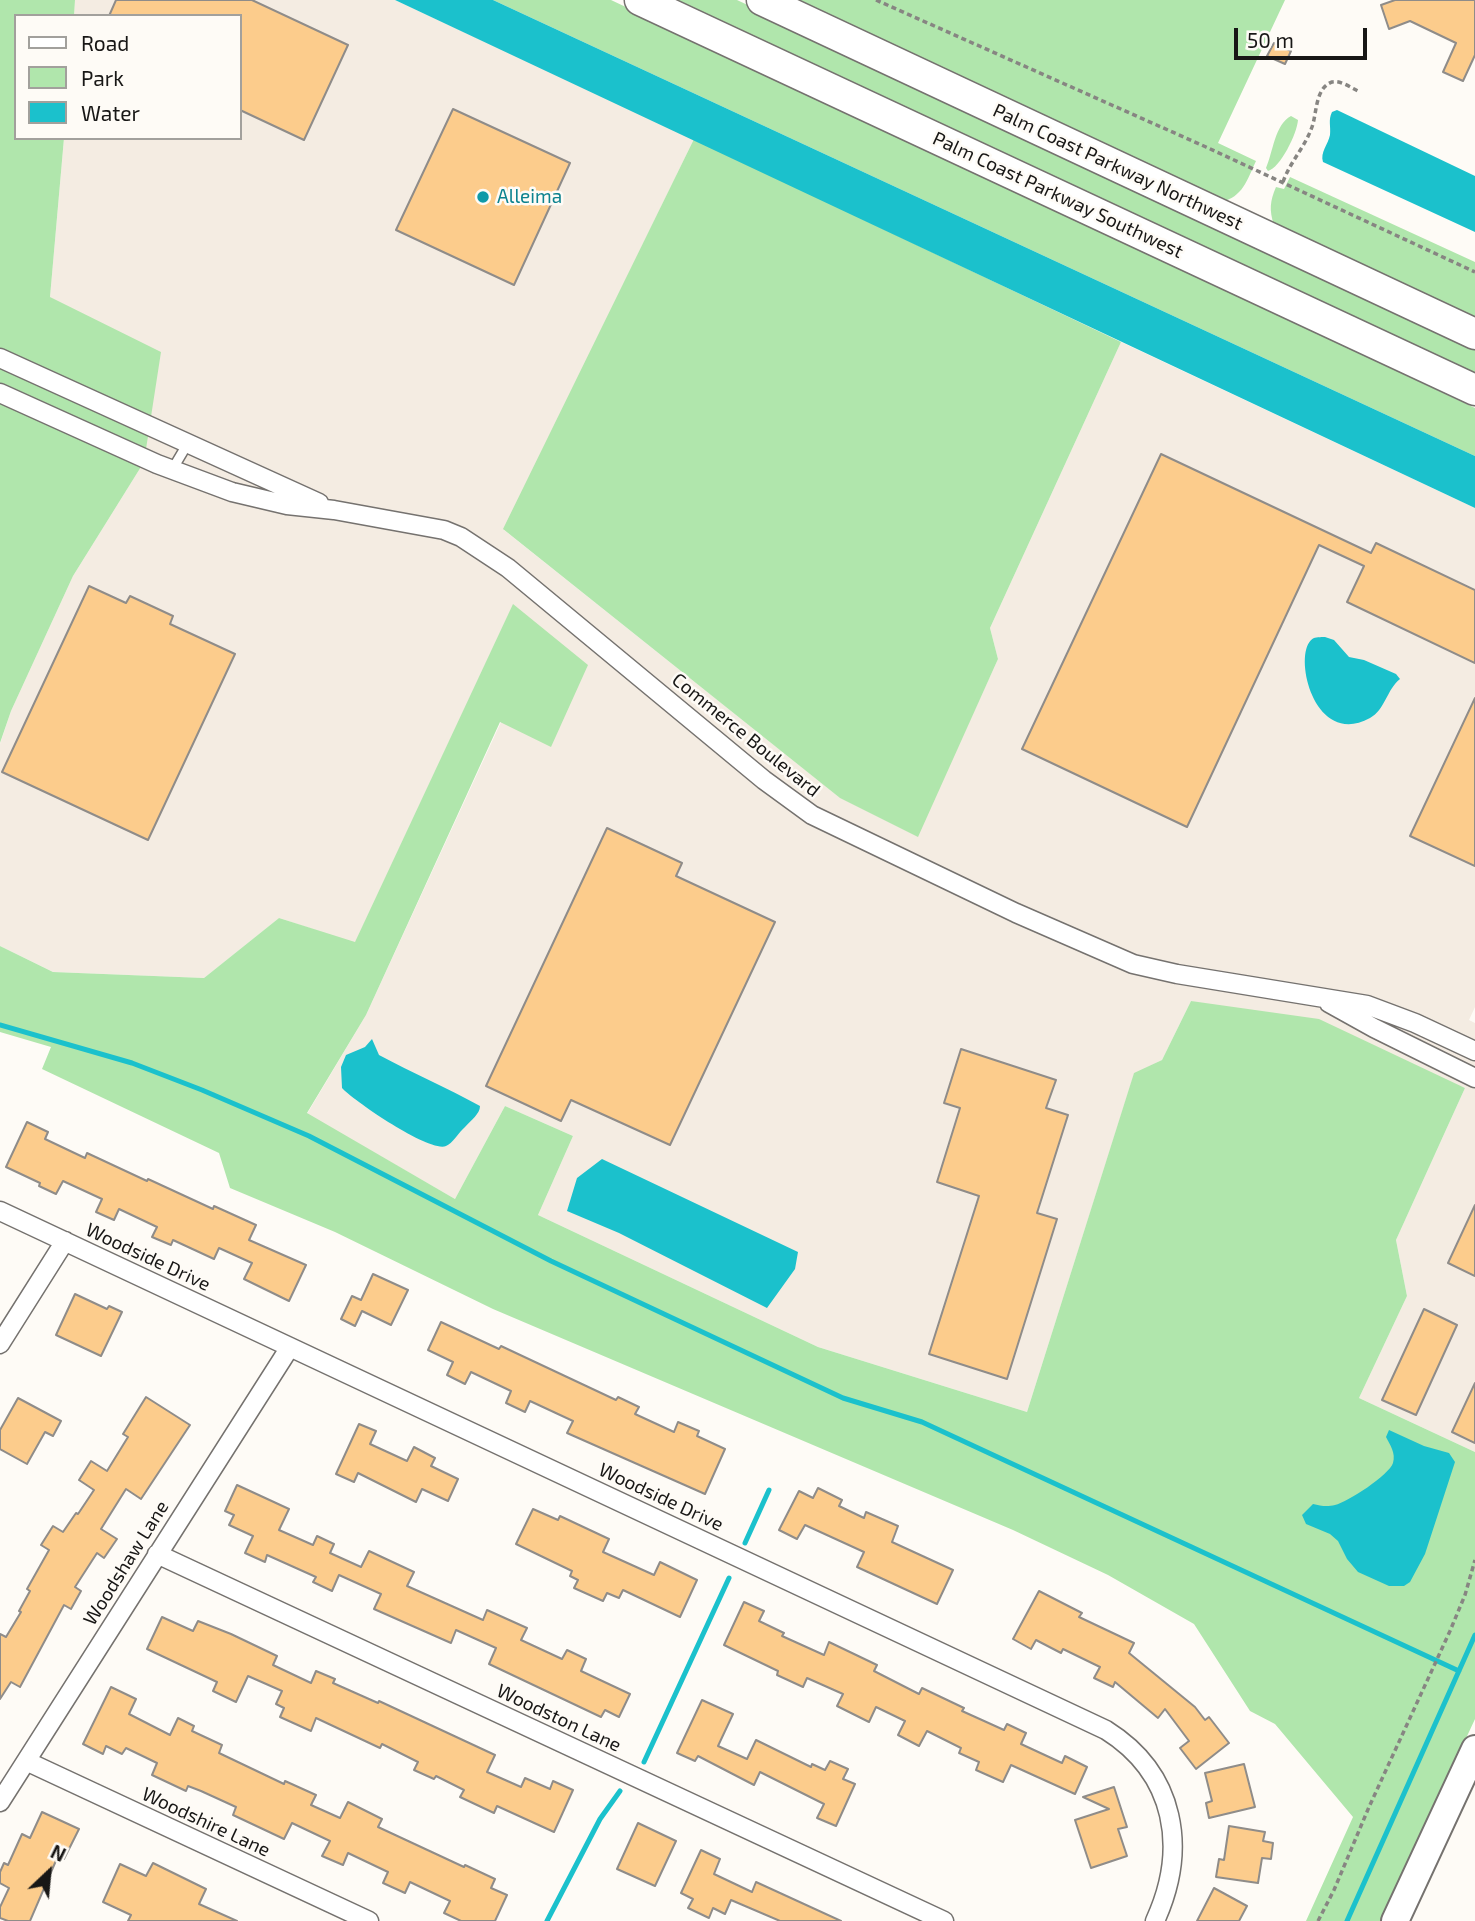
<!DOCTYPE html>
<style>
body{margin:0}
#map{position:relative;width:1475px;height:1921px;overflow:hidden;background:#fefbf6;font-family:"Exo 2",sans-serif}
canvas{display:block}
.legend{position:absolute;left:14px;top:14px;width:228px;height:126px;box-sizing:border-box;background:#fefbf6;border:2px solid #a2a09c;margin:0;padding:9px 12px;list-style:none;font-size:21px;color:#181716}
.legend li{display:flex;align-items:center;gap:14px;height:35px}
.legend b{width:35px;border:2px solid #a2a09c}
.north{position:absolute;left:14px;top:1837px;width:70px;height:70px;-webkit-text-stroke:5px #fefbf6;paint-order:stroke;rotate:26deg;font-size:19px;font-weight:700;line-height:28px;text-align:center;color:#181716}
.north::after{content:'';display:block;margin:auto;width:24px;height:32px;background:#181716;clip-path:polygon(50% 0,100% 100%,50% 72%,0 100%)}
.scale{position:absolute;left:1234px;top:28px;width:133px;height:32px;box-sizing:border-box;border:4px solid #181716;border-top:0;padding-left:9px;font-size:21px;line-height:24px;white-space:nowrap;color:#181716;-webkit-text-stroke:5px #fefbf6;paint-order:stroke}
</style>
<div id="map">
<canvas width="1475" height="1921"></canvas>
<ul class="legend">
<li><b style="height:9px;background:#fff"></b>Road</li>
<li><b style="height:19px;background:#b0e6ac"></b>Park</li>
<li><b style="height:19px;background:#1bc1cc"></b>Water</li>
</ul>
<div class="north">N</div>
<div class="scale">50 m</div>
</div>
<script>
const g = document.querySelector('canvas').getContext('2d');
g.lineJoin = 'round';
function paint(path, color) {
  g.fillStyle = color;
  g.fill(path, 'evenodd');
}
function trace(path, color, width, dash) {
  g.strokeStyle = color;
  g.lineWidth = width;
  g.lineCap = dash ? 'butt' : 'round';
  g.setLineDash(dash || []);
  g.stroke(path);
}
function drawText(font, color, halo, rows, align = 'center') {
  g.font = font + ' "Exo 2",sans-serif';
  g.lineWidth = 5;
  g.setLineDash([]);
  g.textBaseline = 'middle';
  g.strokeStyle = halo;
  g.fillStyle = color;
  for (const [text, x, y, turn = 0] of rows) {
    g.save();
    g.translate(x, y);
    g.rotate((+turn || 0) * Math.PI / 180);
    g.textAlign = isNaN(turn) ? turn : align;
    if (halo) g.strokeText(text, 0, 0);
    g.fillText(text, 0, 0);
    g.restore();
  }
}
paint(new Path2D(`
 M75,0H395L694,139L504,530L839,797L917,836L998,659L990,628L1121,342L1475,508V1007L1469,1020L1475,1023V1452L1359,1398L1407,1296L1396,1240L1465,1088L1191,1001L1162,1060L1134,1074L1027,1412L818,1347L538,1215L573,1136L505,1106L455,1199L307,1114L366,1015L501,722L513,605L355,943L279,918L204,978L53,972L0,946V744L11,711L73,576L144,462L50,297L64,138H240V16H74Z`), '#f4ece2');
paint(new Path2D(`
 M0,0H75L74,16H16V138H64L50,297L161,352L144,462L73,576L11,711L0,743Z
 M493,0H611L1475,408V456Z
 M663,0H737L1475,345V379Z
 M784,0H1285L1218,143L1256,161C1247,180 1243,197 1221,202Z
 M1291,116L1298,120C1297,134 1280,168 1268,171L1266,168C1273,152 1275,124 1291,116Z
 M694,139L1121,342L990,628L998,659L918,837L840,798L503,529Z
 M1290,177L1475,262V323L1274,225C1269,210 1270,201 1276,187L1284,189Z
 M513,604L588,665L551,747L500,722L366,1015L307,1113L455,1199L505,1106L573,1136L538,1215L818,1347L1027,1412L1134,1073L1162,1060L1191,1001L1319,1019L1465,1088L1396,1240L1407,1296L1359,1398L1475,1452V1719L1381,1921H1306L1353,1817L1275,1724L1250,1711L1194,1624L1108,1575L1013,1530L493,1309L335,1232L230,1188L219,1153L42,1069L51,1047L0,1032V946L53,972L204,978L279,918L355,942Z`), '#b0e6ac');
paint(new Path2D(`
 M395,0H493L1475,456V508Z
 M1337,110L1475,176V232L1323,162C1320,152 1328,145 1330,135C1331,126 1328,120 1332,112Z
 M1325,637L1334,640L1349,657L1364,660L1396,674L1400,679C1387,689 1385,710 1370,718C1312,750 1291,648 1314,638C1316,637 1324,637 1325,637Z
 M372,1039L379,1055C412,1073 448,1088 480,1106C480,1114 471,1120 465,1127C459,1132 452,1144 446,1146C430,1153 354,1101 342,1088L341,1067L346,1055L365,1047Z
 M602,1159L798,1252L795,1269L767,1308L619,1233L567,1211L577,1178Z
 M1389,1430L1424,1446L1449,1453L1455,1462L1425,1554L1410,1582L1404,1586H1389L1358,1572L1347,1559L1338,1541L1330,1534L1306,1524L1302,1515L1313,1504C1321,1506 1327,1507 1335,1505C1348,1502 1389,1475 1393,1463C1396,1453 1390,1445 1386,1437Z`), '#1bc1cc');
trace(new Path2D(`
 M0,1025L132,1063L202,1090L309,1136L551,1261L843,1398L922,1422L1459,1671
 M745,1543L769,1490
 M644,1762L729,1578
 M547,1921L600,1819L620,1791
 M1347,1921L1475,1635`), '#1bc1cc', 5);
const building = new Path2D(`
 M116,0H252L348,45L304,140L240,110V16H109Z
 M1395,0H1475V55L1463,81L1443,72L1456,43L1410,21L1389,29L1381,5Z
 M1274,43L1291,51L1285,64L1267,56Z
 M453,109L570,163L514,285L396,230Z
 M1161,454L1371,553L1376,543L1475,590V663L1347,602L1364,566L1319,545L1187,827L1022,749Z
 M89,586L126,603L130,596L173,616L170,624L235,654L148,840L2,772Z
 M1475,698V866L1410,836Z
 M607,828L682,863L676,876L775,922L670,1145L571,1100L561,1121L486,1086Z
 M961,1049L1056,1080L1046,1108L1068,1115L1037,1213L1057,1219L1007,1379L929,1354L979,1196L937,1182L960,1108L944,1103Z
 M27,1122L48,1132L45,1139L85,1158L87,1153L147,1181L148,1179L213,1209L214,1206L256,1225L249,1240L306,1265L289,1301L244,1279L252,1263L219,1248L214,1259L173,1240L171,1245L152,1237L157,1227L119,1209L114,1220L96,1212L102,1199L63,1181L56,1194L39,1186L40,1183L6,1167Z
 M1475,1205V1276L1448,1263Z
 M373,1274L408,1290L391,1325L362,1311L355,1326L341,1319L352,1296L361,1300Z
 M75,1294L107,1309L109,1306L122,1312L101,1356L56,1335Z
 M1424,1309L1457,1325L1416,1415L1382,1400Z
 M441,1322L499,1349L501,1346L616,1400L618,1397L639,1407L635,1414L674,1432L678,1422L699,1431L697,1436L725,1449L705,1494L567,1433L573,1421L530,1401L525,1412L506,1403L511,1391L471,1372L465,1384L447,1375L453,1362L428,1350Z
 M1475,1383V1443L1452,1432Z
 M146,1397L190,1425L141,1499L126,1489L101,1529L117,1539L104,1558L97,1553L75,1587L81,1591L71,1609L64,1605L20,1687L11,1682L0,1699V1634L6,1637L21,1612L19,1611L30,1591L27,1589L49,1550L41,1545L53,1526L63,1532L76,1513L78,1514L94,1490L79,1480L91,1461L107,1471L128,1437L123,1434Z
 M18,1398L61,1421L53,1436L45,1432L27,1464L0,1449V1430Z
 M359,1424L376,1431L370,1444L407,1461L414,1447L435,1458L431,1466L458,1479L448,1501L422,1489L416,1502L358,1473L354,1482L336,1474Z
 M237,1485L289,1509L279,1530L313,1545L317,1536L334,1544L330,1553L361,1567L369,1551L414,1572L407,1586L483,1620L487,1610L527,1628L521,1640L562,1659L567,1650L586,1659L581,1671L630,1694L619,1717L605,1710L601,1717L489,1664L496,1648L456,1630L451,1643L374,1609L381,1594L339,1575L332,1591L313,1582L316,1577L267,1555L265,1562L245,1553L253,1536L229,1525L234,1515L225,1511Z
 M818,1488L842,1500L839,1506L864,1518L866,1512L898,1526L892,1542L953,1570L937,1604L857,1567L864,1552L805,1525L797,1539L779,1530L799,1491L813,1498Z
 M533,1509L558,1520L560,1516L609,1539L603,1552L654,1575L660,1562L697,1580L680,1617L623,1590L619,1598L607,1593L603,1601L574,1588L578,1580L570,1576L572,1571L516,1544Z
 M1039,1591L1082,1613L1079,1617L1134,1643L1129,1653L1195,1707L1205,1720L1209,1717L1229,1743L1196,1769L1180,1748L1189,1741L1165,1709L1158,1718L1115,1682L1113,1687L1094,1678L1100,1667L1063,1649L1061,1653L1036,1640L1031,1649L1013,1639Z
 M744,1602L764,1611L759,1621L784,1633L782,1636L824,1655L829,1642L877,1665L874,1671L919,1694L922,1688L964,1708L962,1711L1004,1730L1007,1724L1026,1733L1021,1744L1062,1763L1065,1756L1087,1767L1075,1794L1011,1765L1003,1782L976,1770L979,1762L959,1753L961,1748L927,1731L919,1746L898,1735L905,1721L876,1707L869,1722L837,1706L843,1694L807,1678L803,1687L777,1675L778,1671L724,1645Z
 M162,1617L193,1631L198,1621L231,1634L277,1656L273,1665L311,1683L316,1671L335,1679L333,1683L378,1703L379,1701L495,1755L487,1772L521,1787L525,1778L550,1789L553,1781L573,1790L554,1832L497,1806L494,1813L460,1797L464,1790L436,1776L434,1779L414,1770L418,1762L382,1744L380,1748L316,1718L311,1731L280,1717L284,1708L276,1704L282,1691L248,1676L236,1702L213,1691L217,1682L147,1649Z
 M111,1687L136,1699L129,1714L170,1735L178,1718L194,1726L192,1731L222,1745L219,1753L284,1784L285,1781L316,1795L311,1805L340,1818L348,1802L382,1819L378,1827L464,1867L465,1865L495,1879L491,1888L507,1895L495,1921H461L444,1913L450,1901L410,1882L405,1893L383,1883L388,1872L348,1853L343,1865L322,1856L330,1841L292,1823L284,1839L233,1815L236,1807L201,1791L188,1786L186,1791L152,1775L157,1763L126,1748L122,1754L106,1746L103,1754L83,1744Z
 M702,1700L733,1714L718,1746L747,1759L756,1740L811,1767L812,1764L825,1770L830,1761L848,1769L843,1779L855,1784L836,1826L817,1818L824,1804L760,1772L754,1785L698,1756L695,1761L677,1753Z
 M1244,1764L1255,1807L1209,1818L1206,1803L1212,1801L1205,1773Z
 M1114,1787L1127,1827L1118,1829L1127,1856L1091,1868L1075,1820L1109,1809L1083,1797Z
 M42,1812L79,1829L64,1859L58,1856L30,1921H8L0,1918V1907L9,1888L0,1883V1872L4,1863L8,1865L22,1834L30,1838Z
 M638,1823L676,1841L655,1886L617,1869Z
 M1229,1826L1265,1832L1263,1841L1273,1843L1271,1859L1262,1858L1258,1883L1216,1877L1219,1859L1224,1860Z
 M701,1850L720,1859L714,1874L752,1892L756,1882L841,1921H780L731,1900L725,1914L713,1908L709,1918L688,1908L693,1899L681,1893Z
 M153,1863L206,1889L199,1904L237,1921H128L131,1915L103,1902L120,1864L146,1876Z
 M1214,1888L1247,1906L1239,1921H1197Z`);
paint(building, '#fccc8c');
trace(building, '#8f8c89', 2);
const lane = new Path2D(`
 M172,470L188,443`);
const street = new Path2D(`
 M0,358L319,503
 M0,393L157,464L232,492L287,505L334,510L444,530L461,537L508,568L764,780L812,815L1016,913L1133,964L1177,974L1367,1005L1415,1023L1475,1051
 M1329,1003L1374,1028L1475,1078
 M0,1211L1106,1730C1176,1774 1188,1849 1155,1921
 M0,1344L65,1241
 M157,1554L944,1921
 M26,1761L369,1921
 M0,1802L290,1347`);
const secondary = new Path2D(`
 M1395,1921L1475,1749`);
const primary = new Path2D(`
 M640,0L1475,390
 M762,0L1475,334`);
trace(lane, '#75726f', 12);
trace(street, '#75726f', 21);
trace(secondary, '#75726f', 30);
trace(primary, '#75726f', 33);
trace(new Path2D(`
 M876,0L1206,147L1475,272
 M1283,182C1290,162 1305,147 1312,127C1317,113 1315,88 1332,82C1340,80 1350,87 1358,91
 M1318,1921L1334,1890L1369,1807L1450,1631L1465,1595L1475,1560`), '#878582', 3.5, [5, 3.5]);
trace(lane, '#fff', 9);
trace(street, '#fff', 18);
trace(secondary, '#fff', 26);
trace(primary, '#fff', 30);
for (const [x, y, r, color] of [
 [483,197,7,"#0f9aa8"]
]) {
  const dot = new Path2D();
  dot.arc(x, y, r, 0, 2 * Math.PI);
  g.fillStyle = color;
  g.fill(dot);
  trace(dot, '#fefbf6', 2.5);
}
drawText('19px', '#181716', '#fefbf6', [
 ["Palm Coast Parkway Northwest",1118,167,25],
 ["Palm Coast Parkway Southwest",1058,195,25],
 ["Commerce Boulevard",746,735,39],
 ["Woodside Drive",148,1257,25],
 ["Woodside Drive",661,1497,25],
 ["Woodshaw Lane",126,1563,-58],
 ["Woodston Lane",559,1718,25],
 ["Woodshire Lane",206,1822,25]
]);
drawText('19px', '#0d838f', '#fefbf6', [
 ["Alleima",497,197]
], 'left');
</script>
